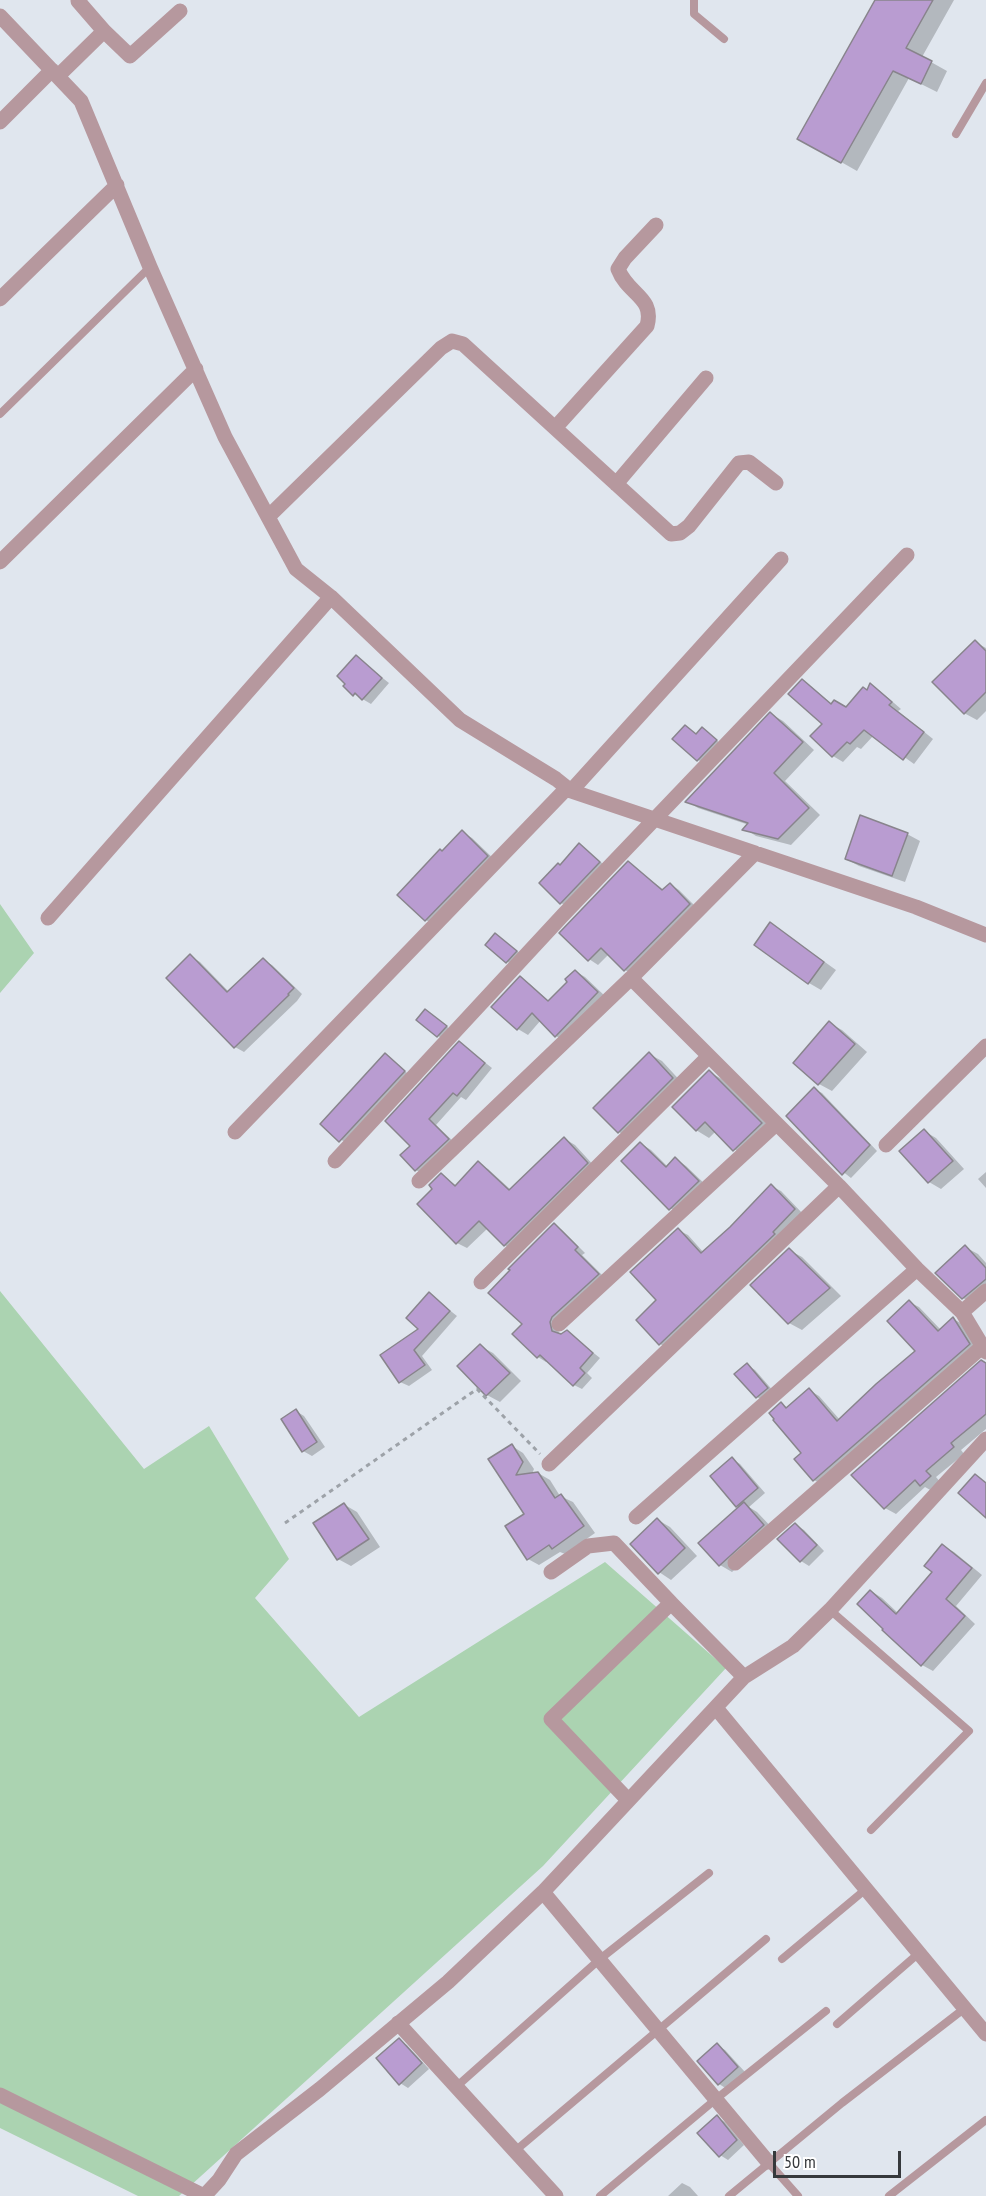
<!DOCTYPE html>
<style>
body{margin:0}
#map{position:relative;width:986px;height:2196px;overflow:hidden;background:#e0e6ee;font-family:"PT Sans Narrow",sans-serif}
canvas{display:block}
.scale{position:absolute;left:773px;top:2151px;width:128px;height:27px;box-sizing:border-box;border:3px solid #36393c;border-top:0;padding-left:8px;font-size:18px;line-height:21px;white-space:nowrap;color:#36393c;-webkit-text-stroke:4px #fff;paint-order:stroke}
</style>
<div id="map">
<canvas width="986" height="2196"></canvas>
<div class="scale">50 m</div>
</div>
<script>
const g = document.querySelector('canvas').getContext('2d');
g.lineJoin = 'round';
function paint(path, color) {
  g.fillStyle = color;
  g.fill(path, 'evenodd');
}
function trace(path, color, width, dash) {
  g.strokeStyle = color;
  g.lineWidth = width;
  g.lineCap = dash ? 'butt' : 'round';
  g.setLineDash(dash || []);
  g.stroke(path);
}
paint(new Path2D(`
 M0,904L34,953L0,993Z
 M0,1291L144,1469L209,1426L289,1559L255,1598L359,1717L605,1562L726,1668L543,1866L179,2196H138L0,2128Z`), '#abd3b1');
paint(new Path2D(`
 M877,0H954L922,57L947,71L937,92L909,78L857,171L799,138Z
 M975,642L986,648V711L977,720L964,713Z
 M356,657L389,683L371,704L354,694Z
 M802,681L812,687L833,705L846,709L868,691L871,685L880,691L901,709L898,711L933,739L914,764L874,735L861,749L857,747L843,762L833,756L824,724Z
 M771,714L783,721L814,750L785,781L820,815L791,845L756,836L745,829L749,825L698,808L687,801Z
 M686,727L697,735L702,729L724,746L706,764L698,760Z
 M462,832L472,838L497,862L436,926L426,920L442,852Z
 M907,834L920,841L905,882L859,866L846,859Z
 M579,845L607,867L569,907L561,903Z
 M628,863L664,890L670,884L679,890L699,910L634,975L625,970L609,954L598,965L589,959Z
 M783,932L836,970L821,990L809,983Z
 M496,935L524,956L515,966L506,961Z
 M190,956L200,962L229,992L263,960L272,965L302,994L297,1001L244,1052L235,1047Z
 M575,971L585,977L607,998L566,1042L556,1036L541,1020L528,1035L518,1029L520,978L530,984L550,1002L569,982Z
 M426,1011L454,1032L446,1040L438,1036Z
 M829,1023L842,1030L867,1052L832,1091L819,1084L795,1063Z
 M460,1043L492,1068L466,1100L461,1097L436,1125L456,1144L424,1175L416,1170L402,1156L412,1146Z
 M649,1054L662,1061L685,1086L631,1139L619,1132Z
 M385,1055L412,1077L348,1145L322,1124Z
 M709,1072L722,1079L774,1131L746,1157L734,1149L716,1131L709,1138L696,1130Z
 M814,1089L822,1093L877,1151L851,1178L833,1164Z
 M924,1131L936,1138L964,1169L941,1189L929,1182Z
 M565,1139L575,1145L597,1169L514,1250L504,1245L488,1228L467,1248L457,1243L434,1189L441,1175L457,1186L478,1163L488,1169L511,1190Z
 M640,1143L651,1150L668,1167L676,1159L686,1166L709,1188L680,1215L670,1208Z
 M986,1172V1188L978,1179Z
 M771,1186L781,1191L804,1215L670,1349L660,1344L659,1300L678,1230L688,1235L704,1253L731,1228Z
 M554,1225L562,1230L585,1253L582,1255L606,1279L557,1327L560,1336L567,1332L600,1358L587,1373L592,1378L582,1389L574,1385L547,1360L546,1362L538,1357L524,1324Z
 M965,1247L978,1254L986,1263V1296L976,1305L963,1298Z
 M789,1250L802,1257L841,1296L802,1330L789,1323Z
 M429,1294L457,1316L422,1356L432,1370L409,1386L400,1382L421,1329Z
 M909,1302L919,1307L941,1330L953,1319L963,1324L979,1351L824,1486L814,1480L796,1459L803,1453L781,1404L788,1408L809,1390L819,1396L840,1420L917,1351Z
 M480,1346L493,1353L521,1381L500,1402L487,1395L459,1366Z
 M986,1364V1429L961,1450L964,1454L936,1477L941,1483L932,1491L925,1487L896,1514L885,1508L853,1475Z
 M747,1365L755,1370L775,1393L765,1402L757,1397Z
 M296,1411L304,1416L325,1447L312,1456L303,1451Z
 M512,1446L523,1453L534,1469L532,1474L538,1473L550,1480L560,1496L573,1502L595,1533L565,1554L560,1552L539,1565L528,1559L526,1514L490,1460Z
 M732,1459L740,1464L765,1493L749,1507L757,1512L776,1532L732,1572L720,1565L741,1508L737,1506Z
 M345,1505L357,1512L380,1547L351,1566L338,1559Z
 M658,1520L670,1527L697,1556L671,1580L659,1572Z
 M796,1525L804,1530L824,1551L809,1566L801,1561L779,1539Z
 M943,1546L954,1552L982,1575L956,1606L975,1624L933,1671L922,1665L871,1591L882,1598L898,1613L934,1572Z
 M399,2040L407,2045L429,2069L408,2088L400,2083Z
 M717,2045L725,2050L745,2072L727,2089L719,2084L699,2061Z
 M717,2117L725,2122L744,2145L728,2160L720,2155Z
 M682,2183L690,2187L698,2196H668Z`), '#0003');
const building = new Path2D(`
 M875,0H933L906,48L932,61L921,84L893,71L841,163L797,139Z
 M975,640L986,651V692L964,714L932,682Z
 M356,655L382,678L362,700L355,693L353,696L343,686L345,684L337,676Z
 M802,679L831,704L834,700L846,707L863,687L867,690L870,683L892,702L889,705L924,732L903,760L864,730L850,744L847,742L832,757L810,736L822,724L788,694Z
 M770,712L803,742L774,773L809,808L778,839L742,830L748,823L685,802Z
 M685,725L696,734L702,727L717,740L697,761L672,739Z
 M860,815L908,833L892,876L845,859Z
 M462,830L488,856L425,921L397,895L440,849L442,851Z
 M579,843L600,862L560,904L539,883L558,863L560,865Z
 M628,861L662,890L670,883L690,904L624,971L601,948L588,961L559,933Z
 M770,922L824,962L808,984L754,945Z
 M495,933L517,951L506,963L485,945Z
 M190,954L227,992L263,958L294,988L288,994L289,995L234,1048L166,978Z
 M575,970L598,992L555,1037L532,1013L517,1030L491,1007L520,976L548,1001L567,982L565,979Z
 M425,1009L447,1026L437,1037L416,1020Z
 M829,1021L855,1044L818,1085L793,1063Z
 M459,1041L485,1063L457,1096L453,1093L429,1119L449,1139L415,1171L400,1155L410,1146L385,1121Z
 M649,1052L673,1078L618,1133L593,1108Z
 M385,1053L405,1071L339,1142L320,1124Z
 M709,1070L762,1123L733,1151L705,1122L696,1131L672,1107Z
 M814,1087L870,1145L842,1175L786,1116Z
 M924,1129L953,1161L928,1183L899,1151Z
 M564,1137L588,1163L504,1246L479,1221L456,1244L417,1204L432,1189L429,1185L441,1173L455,1186L478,1161L509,1190Z
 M640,1142L666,1167L675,1157L699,1181L669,1210L621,1161Z
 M771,1184L795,1209L773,1232L775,1234L659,1345L636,1320L656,1300L630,1272L678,1228L701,1253L730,1227Z
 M554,1223L578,1247L575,1250L599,1274L552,1317L550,1322L552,1331L561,1334L567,1330L593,1353L580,1368L585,1373L573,1386L540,1355L537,1358L512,1334L522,1324L488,1293L510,1270L508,1269Z
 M965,1245L986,1268V1279L962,1299L935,1273Z
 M789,1248L830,1288L788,1324L750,1285Z
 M429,1292L450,1311L414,1350L425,1365L399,1383L380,1355L418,1329L406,1318Z
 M909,1300L938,1331L953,1317L970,1344L813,1481L794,1459L801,1453L773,1420L774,1419L769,1413L781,1402L786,1408L809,1388L837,1421L876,1384L915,1351L887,1321Z
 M480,1344L510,1373L486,1396L457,1366Z
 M981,1360L986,1363V1414L951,1443L954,1447L926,1471L931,1476L920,1486L915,1480L884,1509L851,1475Z
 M747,1363L768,1388L756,1398L734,1374Z
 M296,1409L317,1442L302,1452L281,1419Z
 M512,1444L523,1462L516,1475L538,1472L555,1498L561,1494L584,1526L552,1549L549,1545L527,1560L505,1526L524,1514L488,1459Z
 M732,1457L758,1488L736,1507L710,1476Z
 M975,1474L986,1483V1518L958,1493Z
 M744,1502L764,1525L719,1566L698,1543Z
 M344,1503L369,1539L337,1560L313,1523Z
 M657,1518L685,1548L658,1574L630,1544Z
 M795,1523L817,1545L800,1562L777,1539Z
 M942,1544L972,1568L946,1599L965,1616L921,1666L882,1630L883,1629L857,1604L870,1590L896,1614L932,1572L924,1566Z
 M399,2038L422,2063L399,2085L376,2058Z
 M717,2043L738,2067L718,2085L697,2061Z
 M717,2115L737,2140L719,2157L697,2133Z`);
paint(building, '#b99cd1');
trace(building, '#88848c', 1.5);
trace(new Path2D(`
 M285,1523L477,1389L540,1454`), '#9da2a8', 3, [4.5, 4.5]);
trace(new Path2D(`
 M694,0V14L724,39
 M956,134L986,83
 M0,414L150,267
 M830,1610L969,1731L871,1830
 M782,1959L866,1889
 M837,2024L919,1953
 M456,2087L600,1959L709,1873
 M515,2151L766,1939
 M768,2162L798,2196
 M600,2196L716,2099L826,2011
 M729,2196L842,2103L965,2008
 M889,2196L986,2120`), '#b6989e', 8);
trace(new Path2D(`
 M0,16L81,101L150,267L225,437L296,569L331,597L460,720L556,779L571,791L916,907L986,935
 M104,31L130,56L180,11
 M58,76L104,31L78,1L80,0
 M0,122L52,70
 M0,299L117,185
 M555,428L647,326C655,297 628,295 618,269L625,258L656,225
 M616,484L706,378
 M268,517L441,348L452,341L463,344L671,534L680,533L689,526L739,463L749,462L776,483
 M0,562L196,369
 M571,791L781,559
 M48,918L331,597
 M631,978L839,1186L917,1269L962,1312L986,1352
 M235,1132L567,788
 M886,1145L986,1046
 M335,1161L563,915L907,555
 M419,1181L631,978L755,853
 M481,1282L708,1057
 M962,1312L986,1291
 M559,1324L776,1124
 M549,1464L839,1186
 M636,1517L917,1269
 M735,1563L982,1347
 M551,1572L588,1546L614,1543L671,1603L551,1719L628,1800
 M671,1603L744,1677
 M716,1708L986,2034
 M543,1892L768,2162
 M398,2023L556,2196
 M0,2095L204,2196
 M207,2196L205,2195L219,2180L236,2154L320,2089L448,1982L543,1892L744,1677L793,1646L830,1610L986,1439`), '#b6989e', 15);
</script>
